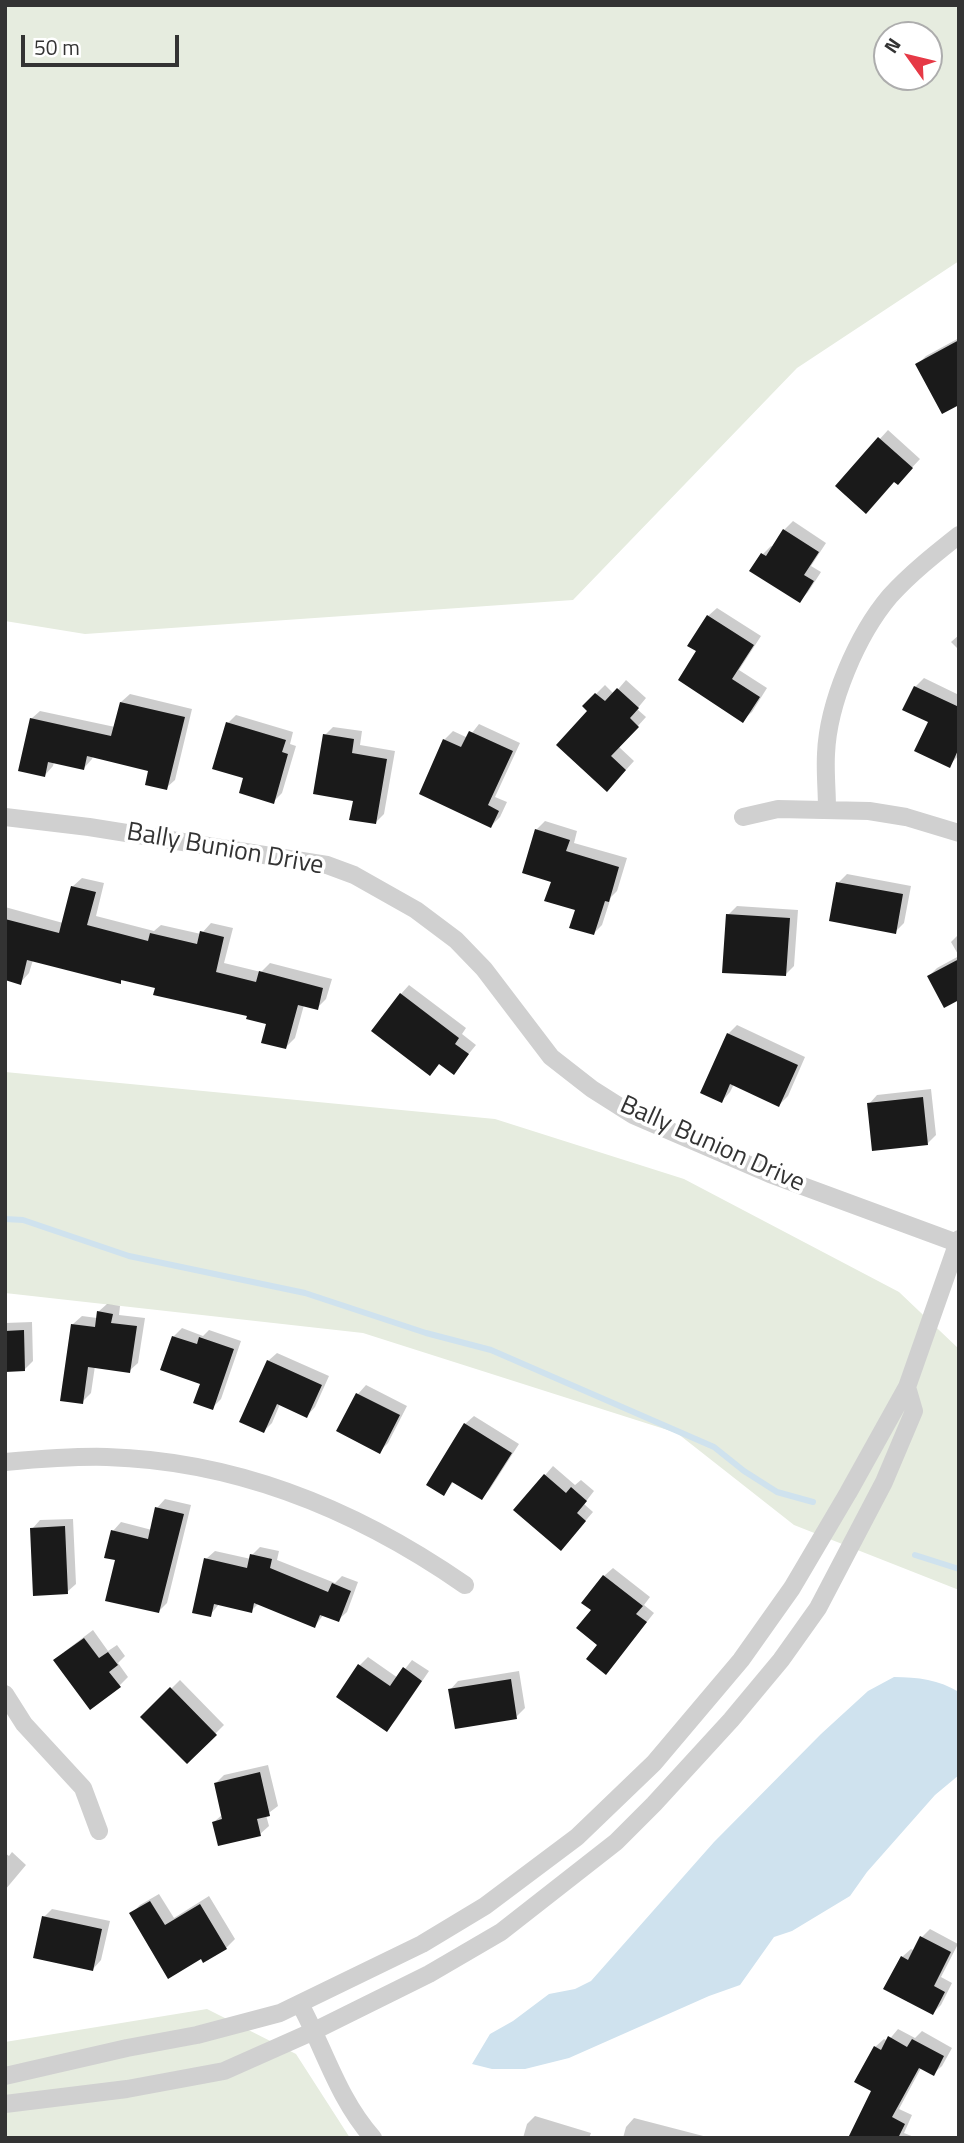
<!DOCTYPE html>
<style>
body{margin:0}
#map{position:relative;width:964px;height:2143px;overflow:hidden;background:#fff;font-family:"Titillium Web",sans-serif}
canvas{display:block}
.frame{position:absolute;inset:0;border:7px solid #333;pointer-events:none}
.north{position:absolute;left:873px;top:21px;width:70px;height:70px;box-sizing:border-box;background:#fff;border:2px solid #adadad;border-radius:50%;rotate:304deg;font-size:19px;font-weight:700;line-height:28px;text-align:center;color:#333}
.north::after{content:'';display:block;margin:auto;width:24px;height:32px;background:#e63946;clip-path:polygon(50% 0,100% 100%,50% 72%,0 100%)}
.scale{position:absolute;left:21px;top:35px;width:158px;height:32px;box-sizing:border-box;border:4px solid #333;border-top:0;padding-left:9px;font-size:21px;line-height:24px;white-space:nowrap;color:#333;-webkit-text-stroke:5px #fff;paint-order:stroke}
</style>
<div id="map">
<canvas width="964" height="2143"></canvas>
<div class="frame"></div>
<div class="north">N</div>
<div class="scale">50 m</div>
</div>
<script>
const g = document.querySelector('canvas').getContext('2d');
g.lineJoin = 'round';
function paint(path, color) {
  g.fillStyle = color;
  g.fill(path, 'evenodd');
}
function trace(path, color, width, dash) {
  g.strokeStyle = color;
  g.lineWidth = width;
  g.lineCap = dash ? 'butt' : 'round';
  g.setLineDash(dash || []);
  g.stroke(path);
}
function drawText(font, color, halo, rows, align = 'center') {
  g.font = font + ' "Titillium Web",sans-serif';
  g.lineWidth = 7;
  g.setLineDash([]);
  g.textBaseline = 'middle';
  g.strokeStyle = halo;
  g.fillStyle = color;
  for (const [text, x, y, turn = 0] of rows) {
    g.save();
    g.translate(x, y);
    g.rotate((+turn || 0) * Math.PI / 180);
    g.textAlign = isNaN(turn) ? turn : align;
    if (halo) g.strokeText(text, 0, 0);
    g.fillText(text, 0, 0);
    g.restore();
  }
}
paint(new Path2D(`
 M5,5H959V261L797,368L573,600L85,634L5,621ZM887,35H929V77H887Z
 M5,1072L495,1119L684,1179L899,1292L959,1349V1590L794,1525L677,1433L363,1333L5,1293Z
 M207,2009L296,2054L350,2138H5V2042Z`), '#e6ecdf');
paint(new Path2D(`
 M894,1677C918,1677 939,1680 959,1692V1775L935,1795L867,1872L850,1896L792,1931L774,1937L740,1985L709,1996L569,2058L525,2069H492L472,2064L490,2034L513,2021L549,1994L575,1989L591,1981L714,1842L821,1734L868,1691Z`), '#cfe2ee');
paint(new Path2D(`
 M959,338V403L918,364L926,356Z
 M888,430L920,459L906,474L895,480L837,486Z
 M793,521L826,543L811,566L821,572L808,592L800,601L763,554L771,546L774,547L784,530Z
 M717,608L761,636L739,670L767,688L752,712L743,720L699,651L708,616Z
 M959,635V650L951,642Z
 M924,678L959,695V755L949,766L915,687Z
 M626,680L646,698L637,709L646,717L619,747L634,761L615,782L589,711L584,706L605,685L614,694Z
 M130,694L192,709L175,780L166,788L150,769L93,756L92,759L84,768L54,762L53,766L45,775L31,719L40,711L115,727L121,702Z
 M236,715L293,732L290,744L296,746L282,793L273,802L246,777L228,723Z
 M479,724L520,743L495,797L507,802L500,817L491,826L444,740L453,731L468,738Z
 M333,727L362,731L360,745L395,751L384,814L375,823L355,799L325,735Z
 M545,821L577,831L574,843L627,858L617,891L611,897L602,925L594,933L577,909L553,881L536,830Z
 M847,874L911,886L904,923L895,932L838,883Z
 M82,878L104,883L96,916L154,931L161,925L201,934L211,923L233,928L224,963L261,972L270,963L332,979L326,999L317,1008L304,1005L295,1038L286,1047L268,1023L249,1015L157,987L123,979L120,982L33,960L29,973L20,983L5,979V907L63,923L72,887Z
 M737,906L798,910L794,966L785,975L728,915Z
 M959,934V956L951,942Z
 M959,956V1002L929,976L937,968Z
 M409,985L466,1028L462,1034L476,1045L453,1073L401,994Z
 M737,1025L805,1057L788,1096L779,1105L734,1084L730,1092L722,1101L728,1034Z
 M931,1089L936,1135L928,1143L869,1104L877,1095Z
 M107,1304L120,1306L119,1315L145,1318L138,1363L129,1371L95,1366L91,1393L82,1402L73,1324L82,1316L97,1318L98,1312Z
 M32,1322L33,1361L24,1370H5V1323Z
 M182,1328L203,1336L209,1330L241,1341L221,1399L212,1408L202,1383L173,1337Z
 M277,1353L329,1376L315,1407L307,1416L280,1404L272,1423L264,1431L268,1361Z
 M366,1385L407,1406L388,1443L379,1452L338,1431L358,1394Z
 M474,1416L519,1444L490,1489L482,1498L454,1481L444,1494L465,1424Z
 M553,1466L575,1485L581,1480L594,1491L584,1504L593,1512L569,1540L515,1510Z
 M165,1499L191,1505L167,1603L159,1611L117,1559L113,1531L121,1522L152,1530L157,1508Z
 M73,1519L76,1584L67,1592L32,1529L40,1520Z
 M260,1547L279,1551L277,1560L335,1583L342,1576L358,1582L347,1612L338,1620L324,1614L315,1626L259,1603L251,1611L220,1603L210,1615L206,1559L215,1551L251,1559L252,1555Z
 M613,1568L650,1597L644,1605L654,1613L606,1673L593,1610L604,1576Z
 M93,1630L108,1651L117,1645L125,1656L118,1663L128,1677L119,1686L64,1652Z
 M368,1657L398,1678L412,1660L429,1671L395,1721L386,1729L359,1666Z
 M519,1671L525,1708L516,1717L450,1690L458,1681Z
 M180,1680L224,1725L187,1762L143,1717Z
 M268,1765L278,1806L266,1815L269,1826L260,1834L214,1822L223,1814L216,1783L224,1775Z
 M12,1852L26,1865L5,1890V1853L9,1856Z
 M159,1894L174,1918L209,1896L235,1939L226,1948L131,1914L140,1905Z
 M52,1909L110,1921L101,1960L93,1969L44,1917Z
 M930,1929L958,1944L941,1977L952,1983L941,2005L933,2013L902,1957L911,1949L915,1951L922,1937Z
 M898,2029L915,2038L922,2031L952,2048L942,2066L933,2074L921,2068L899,2109L912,2115L904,2133L914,2137L850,2138L873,2090L875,2047L884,2039L888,2041Z
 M535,2116L591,2133L589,2138H523L527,2124Z
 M634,2118L711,2138H623L626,2127Z`), '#0003');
trace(new Path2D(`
 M5,1219L23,1220L129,1256L305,1293L426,1333L491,1350L714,1447L744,1471L777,1492L813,1502
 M915,1555L959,1569`), '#cfe2ee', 6);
paint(new Path2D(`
 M959,340V405L942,414L915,364Z
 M878,437L913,468L898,485L894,482L866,514L835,486Z
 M783,529L819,552L804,575L814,581L800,603L749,571L761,553L766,556Z
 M707,615L754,645L732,679L760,697L743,723L678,680L696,651L687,646Z
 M914,686L959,707V748L950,768L914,751L928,722L902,710Z
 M617,688L639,708L630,718L639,727L611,756L626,770L607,792L556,745L587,711L582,706L595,693L605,701Z
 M120,702L185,717L167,790L145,785L148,771L87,756L84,770L48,762L45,777L18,771L30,718L111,736Z
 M226,722L286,740L282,752L288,754L274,804L239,793L243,778L212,769Z
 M469,731L513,751L488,805L499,811L491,828L419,794L443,739L461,747Z
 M323,734L354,739L352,753L387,759L376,824L349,820L353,801L313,794Z
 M535,829L570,840L566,851L619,867L609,902L605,901L594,935L569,928L575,910L544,901L551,882L522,873Z
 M836,882L903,894L896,934L829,921Z
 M71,886L96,892L87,925L148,941L150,933L197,944L200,931L224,937L216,972L256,982L259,971L323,988L318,1010L298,1005L286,1049L261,1043L266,1024L246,1019L247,1016L153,995L155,988L121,980V984L27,960L21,985L5,980V919L59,933Z
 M726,914L790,918L786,976L722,973Z
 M959,959V1000L944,1008L927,976Z
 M400,993L459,1038L455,1044L469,1054L454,1075L439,1064L430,1076L371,1031Z
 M727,1033L798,1065L779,1107L730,1084L722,1103L700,1093Z
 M923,1097L928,1145L872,1151L867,1103Z
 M97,1311L113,1314L111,1323L137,1326L130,1373L88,1367L83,1404L60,1401L71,1324L95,1327Z
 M24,1330L25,1371L5,1372V1331Z
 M172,1336L197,1344L199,1337L234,1349L213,1410L193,1403L200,1384L160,1370Z
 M267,1360L322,1385L307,1418L277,1404L264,1433L239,1422Z
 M356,1393L400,1415L380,1454L336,1431Z
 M464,1423L512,1453L482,1500L452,1482L444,1496L426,1485Z
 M544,1474L566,1493L571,1487L587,1501L577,1513L586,1521L561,1551L513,1510Z
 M155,1507L184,1514L159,1613L105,1601L115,1560L104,1558L111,1530L148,1539Z
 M65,1526L68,1594L33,1596L30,1528Z
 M250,1554L272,1559L270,1568L328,1592L332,1583L351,1591L339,1622L320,1615L315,1628L254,1603L252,1613L214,1604L211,1617L192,1613L204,1558L247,1568Z
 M603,1575L643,1606L636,1614L647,1622L606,1675L586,1659L597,1645L576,1628L591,1610L581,1603Z
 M84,1638L99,1658L108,1652L118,1665L109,1672L121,1687L90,1710L53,1660Z
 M358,1664L390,1686L403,1667L422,1681L387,1732L336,1697Z
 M511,1679L517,1719L455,1729L448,1689Z
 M170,1687L217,1735L187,1764L140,1717Z
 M260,1772L270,1816L257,1819L261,1836L218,1846L212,1822L222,1819L214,1783Z
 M150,1901L165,1925L200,1904L227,1949L203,1963L201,1959L168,1979L129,1913Z
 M42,1916L102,1929L93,1971L33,1958Z
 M920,1936L951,1952L934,1986L945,1992L933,2015L883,1989L901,1956L908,1960Z
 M888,2036L907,2047L912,2039L944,2056L934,2076L919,2068L892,2117L905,2124L898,2138H848L871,2091L854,2082L874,2046L881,2050Z`), '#1a1a1a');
trace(new Path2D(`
 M827,809C827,791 825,772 826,754C828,703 857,635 890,596C911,573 935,554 959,535
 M5,817L89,827L327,865L354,875L416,910L456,940L484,969L551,1057L592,1089L633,1115L770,1174L957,1243
 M743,817L778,809L869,811L906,817L959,833
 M5,1462C39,1459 73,1456 107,1457C239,1461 357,1510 465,1585
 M5,1694L24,1724L83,1788L99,1831
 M300,2004C324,2048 338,2099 373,2138
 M5,2076L127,2048L197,2035L280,2013L422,1944L485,1906L577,1837L654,1763L741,1660L792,1588L848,1493L907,1387L959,1239
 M5,2104L127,2089L224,2071L314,2031L429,1974L501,1932L616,1842L654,1804L731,1720L781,1660L818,1608L884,1482L914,1411L907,1387`), '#d0d0d0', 18);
drawText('26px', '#333', '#fff', [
 ["Bally Bunion Drive",225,850,10],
 ["Bally Bunion Drive",712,1145,24]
]);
</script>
